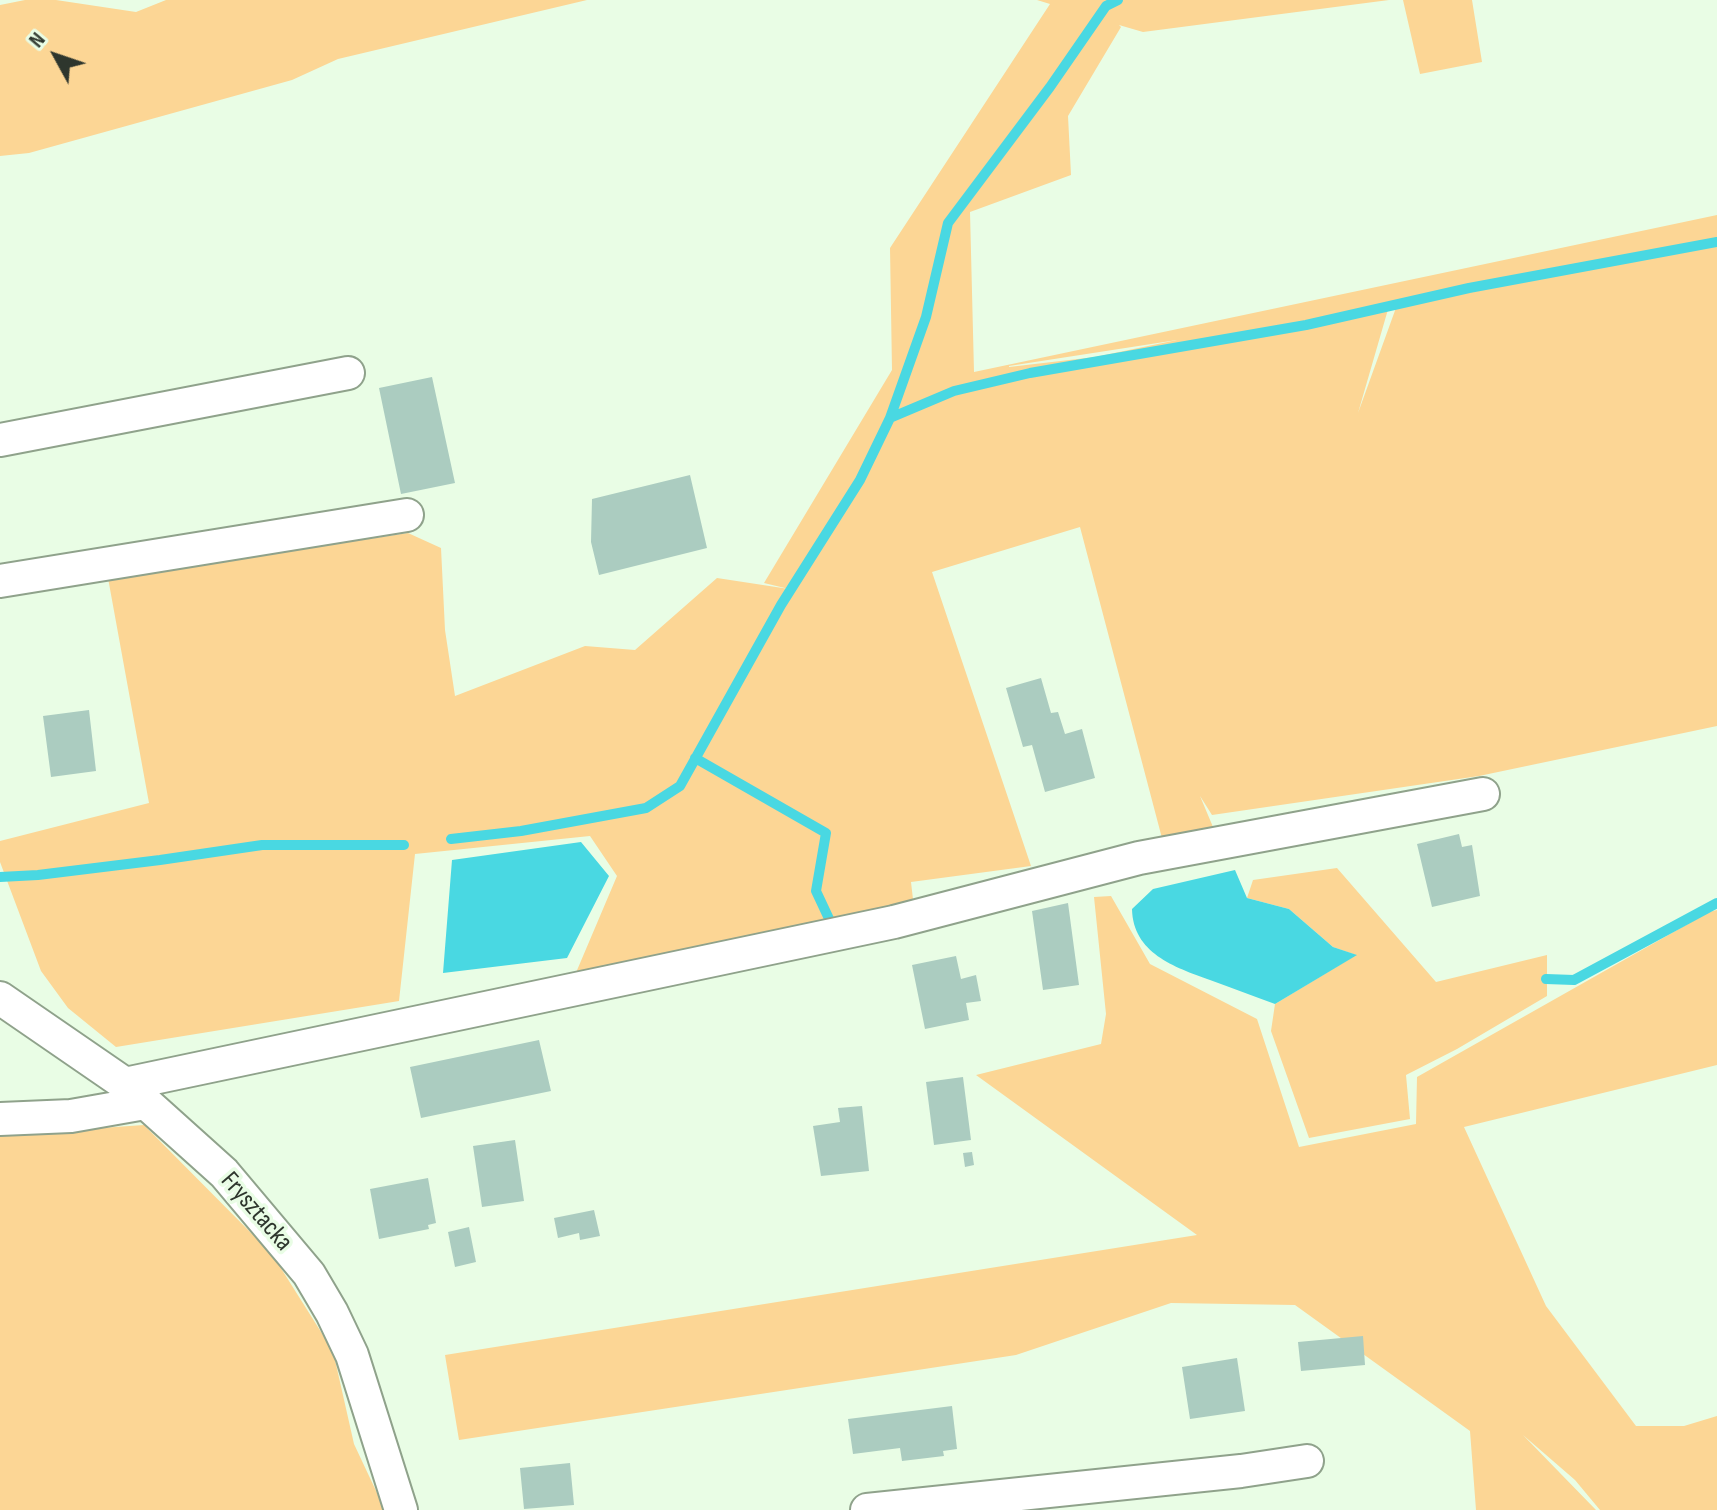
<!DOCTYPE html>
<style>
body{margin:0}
#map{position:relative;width:1717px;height:1510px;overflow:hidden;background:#e9fde5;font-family:"Sofia Sans Condensed",sans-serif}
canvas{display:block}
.north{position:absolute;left:16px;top:16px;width:80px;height:80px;-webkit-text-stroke:6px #e9fde5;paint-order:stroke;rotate:310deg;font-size:22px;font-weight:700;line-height:32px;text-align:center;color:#2e362d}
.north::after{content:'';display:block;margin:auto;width:28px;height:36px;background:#2e362d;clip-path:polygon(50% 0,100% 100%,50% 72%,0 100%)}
</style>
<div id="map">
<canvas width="1717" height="1510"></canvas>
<div class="north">N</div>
</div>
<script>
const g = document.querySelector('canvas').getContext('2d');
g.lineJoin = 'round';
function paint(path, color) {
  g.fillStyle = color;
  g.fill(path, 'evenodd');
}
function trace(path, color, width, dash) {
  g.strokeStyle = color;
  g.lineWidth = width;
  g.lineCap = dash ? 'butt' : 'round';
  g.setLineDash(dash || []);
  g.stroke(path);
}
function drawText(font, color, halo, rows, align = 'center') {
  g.font = font + ' "Sofia Sans Condensed",sans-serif';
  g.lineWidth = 7;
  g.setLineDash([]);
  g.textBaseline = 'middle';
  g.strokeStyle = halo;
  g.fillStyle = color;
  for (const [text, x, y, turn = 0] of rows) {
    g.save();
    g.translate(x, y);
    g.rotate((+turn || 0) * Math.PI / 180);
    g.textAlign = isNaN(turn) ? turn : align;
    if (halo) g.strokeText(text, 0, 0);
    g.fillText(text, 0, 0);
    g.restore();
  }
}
paint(new Path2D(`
 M25,0H56L136,12L166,0H587L338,59L292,80L29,153L0,156V5Z
 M1037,0H1389L1143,32L1119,25L1121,27L1068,116L1071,175L970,212L974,372L1717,215V726L1479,776L1212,815L1200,796L1213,827L1163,842L1080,527L932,572L1031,866L911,882L914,908L575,975L617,876L590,836L415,854L399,1001L116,1047L68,1008L41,971L0,862V841L149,803L108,578L408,533L441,548L445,630L455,696L585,646L635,650L717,578L789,589L764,583L892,370L890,248L1050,4ZM1397,305L1358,413L1389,306ZM1177,340L1095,357L1009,367V366Z
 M1403,0H1472L1482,62L1420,74Z
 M1337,868L1436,982L1547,955V996L1457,1049L1406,1075L1410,1119L1309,1138L1271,1031L1275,1004L1356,955L1333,947L1289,909L1247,898L1253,880Z
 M1111,896L1150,964L1257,1019L1299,1147L1416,1124L1417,1077L1709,912L1717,910V1065L1464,1127L1546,1306L1636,1426H1684L1717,1416V1510H1600L1575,1480L1523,1435L1596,1510H1476L1470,1431L1295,1305L1171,1303L1016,1355L459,1440L445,1355L1197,1235L976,1075L1101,1044L1106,1014L1094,897Z
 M144,1125L272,1254L333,1351L354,1444L385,1510H0V1135Z`), '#fcd695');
paint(new Path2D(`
 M581,842L609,876L567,958L443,973L452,860Z
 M1235,870L1247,898L1289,909L1333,947L1357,955L1275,1004C1253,996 1232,988 1210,980C1174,967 1133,953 1132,909L1153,889Z`), '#49d8e2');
trace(new Path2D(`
 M890,418L954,391L1030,373L1306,325L1469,288L1717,242
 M695,758L826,833L816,891L831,923
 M451,839L521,831L646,808L680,786L781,605L860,480L890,418L926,317L948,223L1050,87L1106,6L1118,0
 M0,877L38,875L160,860L262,845H404
 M1546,979L1574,980L1717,903`), '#49d8e2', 10);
paint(new Path2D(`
 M432,377L455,483L401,494L379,388Z
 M690,475L707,548L599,575L591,542L592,499Z
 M1041,678L1051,713L1058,712L1065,734L1082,729L1095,778L1045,792L1032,745L1023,747L1006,688Z
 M89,710L96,771L51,777L43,716Z
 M1459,834L1462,847L1472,845L1480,896L1432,907L1417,844Z
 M1068,903L1079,985L1043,990L1032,911Z
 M956,956L961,979L976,975L981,1001L966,1003L969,1020L925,1029L912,965Z
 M539,1040L551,1091L421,1118L410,1067Z
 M963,1077L971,1140L934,1145L926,1082Z
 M862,1106L869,1171L821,1176L813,1126L840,1122L838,1108Z
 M515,1140L524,1201L482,1207L473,1146Z
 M972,1152L974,1165L965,1167L963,1153Z
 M428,1178L436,1223L428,1225L429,1229L379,1239L370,1189Z
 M594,1210L600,1236L580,1240L579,1233L558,1238L554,1218Z
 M469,1227L476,1262L455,1267L448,1232Z
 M1363,1336L1365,1365L1301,1371L1298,1342Z
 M1237,1358L1245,1411L1190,1419L1182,1367Z
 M952,1406L957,1449L943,1451L944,1456L902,1461L900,1448L853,1454L848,1419Z
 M570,1463L574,1505L524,1509L520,1468Z`), '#abccc0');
const minor = new Path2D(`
 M0,440L348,373
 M0,581L407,515
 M0,998L125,1084L224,1173L309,1274L332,1313L352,1355L401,1510
 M125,1084L894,922L1139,858L1483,794
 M0,1119L71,1116L145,1103
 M867,1510L1241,1471L1307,1461`);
trace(minor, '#8fa28b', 36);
trace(minor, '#fff', 32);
drawText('26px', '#2e362d', '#e9fde5', [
 ["Frysztacka",256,1212,49]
]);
</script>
